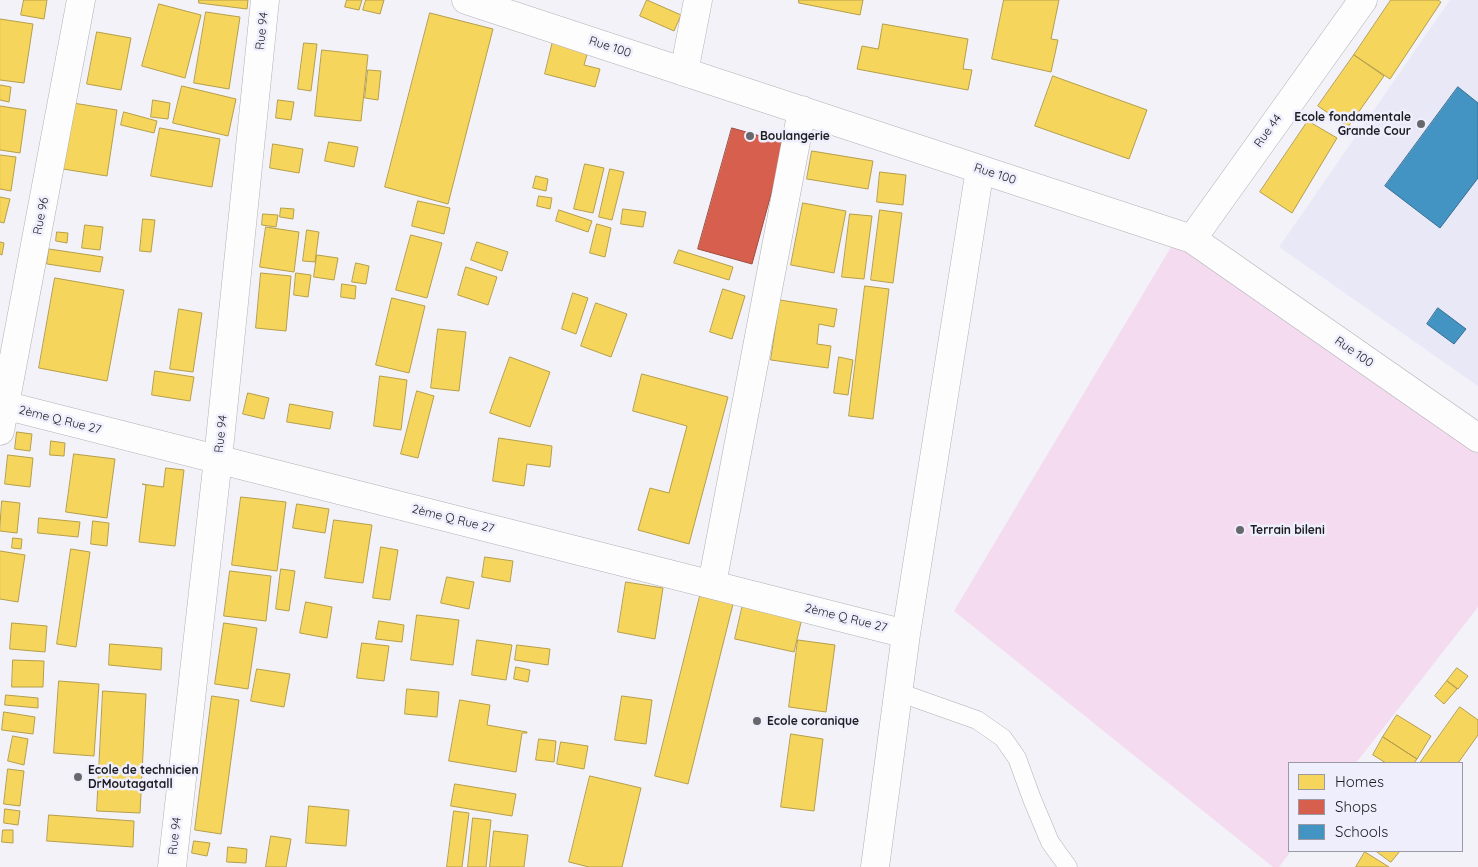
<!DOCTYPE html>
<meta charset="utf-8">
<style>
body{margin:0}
#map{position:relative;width:1478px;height:867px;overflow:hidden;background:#f2f2f8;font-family:Quicksand,sans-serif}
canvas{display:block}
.legend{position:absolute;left:1288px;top:762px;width:175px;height:90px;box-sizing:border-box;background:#efeefc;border:1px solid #9b9aa4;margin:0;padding:6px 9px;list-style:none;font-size:15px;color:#1c1c21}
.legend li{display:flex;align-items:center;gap:10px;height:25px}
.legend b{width:25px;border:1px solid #9b9aa4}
</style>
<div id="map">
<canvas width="1478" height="867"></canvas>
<ul class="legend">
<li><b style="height:14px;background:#f6d55c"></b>Homes</li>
<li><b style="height:14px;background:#d6604d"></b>Shops</li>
<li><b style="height:14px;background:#4393c3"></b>Schools</li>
</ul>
</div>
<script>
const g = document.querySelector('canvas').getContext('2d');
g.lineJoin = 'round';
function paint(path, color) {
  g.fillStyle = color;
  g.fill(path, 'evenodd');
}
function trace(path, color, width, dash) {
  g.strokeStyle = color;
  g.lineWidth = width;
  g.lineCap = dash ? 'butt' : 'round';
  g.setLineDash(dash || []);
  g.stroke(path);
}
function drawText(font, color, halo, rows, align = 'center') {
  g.font = font + ' Quicksand,sans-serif';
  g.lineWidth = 5;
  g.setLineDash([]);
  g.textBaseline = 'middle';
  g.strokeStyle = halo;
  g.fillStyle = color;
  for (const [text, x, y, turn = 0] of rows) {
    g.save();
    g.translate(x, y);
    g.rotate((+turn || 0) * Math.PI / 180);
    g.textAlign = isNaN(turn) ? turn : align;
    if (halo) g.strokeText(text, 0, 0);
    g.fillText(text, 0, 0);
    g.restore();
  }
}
paint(new Path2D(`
 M1450,0H1478V386L1279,247Z`), '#e9e8f7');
paint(new Path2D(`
 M1174,242L1478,453V607L1356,763H1289V851H1291L1279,867H1273L954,611Z`), '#f4dbf0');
const homes = new Path2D(`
 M24,0H47L44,19L21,15Z
 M199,0H248L247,9L199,3Z
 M347,0H362L359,10L345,7Z
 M366,0H384L380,14L363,10Z
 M647,0L681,15L674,31L640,16Z
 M799,0H863L860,15L799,3Z
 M1004,0H1059L1051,39L1058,40L1051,72L992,59Z
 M1391,0H1438L1441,2L1390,79L1354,55Z
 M159,4L201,15L185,78L142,66Z
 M206,12L240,17L229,89L194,83Z
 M430,13L493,29L448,204L385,187Z
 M0,19L33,24L24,83L0,80Z
 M883,24L968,39L963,69L972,70L968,90L857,69L862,46L878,49Z
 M97,32L131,38L121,90L87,84Z
 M553,41L588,51L584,65L600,69L595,87L545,74Z
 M304,43L317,44L311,91L298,89Z
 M322,50L368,55L361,121L315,116Z
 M1354,55L1384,76L1348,127L1318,106Z
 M368,70L381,71L378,100L365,98Z
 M1053,76L1147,110L1129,159L1035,126Z
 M0,85L11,87L9,102L0,100Z
 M182,86L236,99L228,136L173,123Z
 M153,100L170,103L168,119L151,117Z
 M278,100L294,102L291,120L276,118Z
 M73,103L117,110L107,176L63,169Z
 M0,106L26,110L20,153L0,150Z
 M124,112L157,121L154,133L121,125Z
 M1308,121L1337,138L1292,213L1260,192Z
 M160,128L220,139L212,187L151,176Z
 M329,142L358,147L354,167L325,161Z
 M273,144L303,149L299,173L270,168Z
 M812,151L873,161L868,189L807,179Z
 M0,155L16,157L11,191L0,189Z
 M585,164L604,168L593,213L574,209Z
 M610,169L624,172L612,220L599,217Z
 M880,172L906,175L903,205L877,202Z
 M536,176L548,179L546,191L533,188Z
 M539,196L552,198L550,209L537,206Z
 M0,197L10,199L4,223L0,222Z
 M418,201L450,208L444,234L412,226Z
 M803,203L846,211L834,273L791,265Z
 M281,208L294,209L293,219L280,217Z
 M623,209L646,212L643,227L621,224Z
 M559,210L592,221L588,232L556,221Z
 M880,210L902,213L893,283L871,280Z
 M263,214L278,215L276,227L262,225Z
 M850,214L872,216L864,279L842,277Z
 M143,219L155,220L151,252L140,251Z
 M597,224L611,228L605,257L590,253Z
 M85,225L103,227L100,250L82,248Z
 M266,227L299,232L294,272L260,267Z
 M307,230L319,232L315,262L303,261Z
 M57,232L68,233L67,243L56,241Z
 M411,235L442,243L427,298L396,290Z
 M0,242L4,243L2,255L0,254Z
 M477,242L508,252L502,271L471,260Z
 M49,249L103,257L100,272L47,264Z
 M679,250L733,267L729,280L674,263Z
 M317,255L338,258L334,280L314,277Z
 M356,263L369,266L366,284L352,282Z
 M466,267L497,277L488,305L458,295Z
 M261,273L291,276L286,331L256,328Z
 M296,273L311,275L308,297L294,295Z
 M55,278L124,290L107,381L39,368Z
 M342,284L356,286L355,299L341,297Z
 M865,286L889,289L873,419L849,416Z
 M723,289L745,296L732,339L710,332Z
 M573,293L588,298L576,334L562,329Z
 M392,298L425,306L409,373L376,365Z
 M780,300L837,309L834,327L819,324L817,344L831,346L828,368L771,360Z
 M596,303L627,314L611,357L581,346Z
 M179,309L202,313L193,372L170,369Z
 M438,329L466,332L459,391L431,388Z
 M510,357L550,372L530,427L490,413Z
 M839,357L853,360L848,395L834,393Z
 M155,371L194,377L190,401L152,395Z
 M642,374L728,397L689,544L638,530L650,488L669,493L687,426L633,411Z
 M380,376L407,380L401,430L374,426Z
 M417,391L434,396L418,458L401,454Z
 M248,393L269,398L264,419L243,414Z
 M290,404L333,412L330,429L287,422Z
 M17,432L32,434L30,451L15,449Z
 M499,438L552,446L550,467L527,464L524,486L493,481Z
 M51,441L65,443L64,456L50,455Z
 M74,454L115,459L107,518L66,512Z
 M8,455L33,458L30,487L5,484Z
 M166,468L184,470L175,546L139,542L146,485L142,484L163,487Z
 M241,497L286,502L277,571L232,565Z
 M2,501L20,503L17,533L0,531Z
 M297,504L329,509L325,533L293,528Z
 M39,518L80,522L78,537L38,533Z
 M334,520L372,525L363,583L325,578Z
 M93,521L109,523L107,546L91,544Z
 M13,538L22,539L21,549L12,548Z
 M381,547L398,550L390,600L373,598Z
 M71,549L90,552L76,647L57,644Z
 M0,551L25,555L18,602L0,599Z
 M485,557L513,561L510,582L482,577Z
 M281,569L295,571L289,611L276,609Z
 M230,571L271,576L266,621L224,616Z
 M447,577L474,582L469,609L441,603Z
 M626,582L663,588L655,639L618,632Z
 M700,596L733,604L688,784L655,776Z
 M306,602L332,607L327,638L300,633Z
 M743,604L802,618L794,652L735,639Z
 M417,615L459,620L453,665L411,660Z
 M379,621L404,625L402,642L376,639Z
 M12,623L47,626L45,652L10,649Z
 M224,623L257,628L248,689L215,684Z
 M477,640L512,645L506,680L472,675Z
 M798,640L835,645L826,712L789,707Z
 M362,643L389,646L384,681L357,678Z
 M110,644L162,648L161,670L109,665Z
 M517,645L550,649L548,665L515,660Z
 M13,660L44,661L43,687H12Z
 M516,667L530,670L528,682L514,679Z
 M1457,668L1468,676L1458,689L1447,681Z
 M257,669L290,674L284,707L251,701Z
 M59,681L99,684L94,756L54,753Z
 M1447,681L1457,689L1444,704L1435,696Z
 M407,689L439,692L437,717L405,714Z
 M103,691L146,694L140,813L97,811Z
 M6,695L38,698V708L5,705Z
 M212,696L239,700L221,834L195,830Z
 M622,696L652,700L646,744L615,740Z
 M460,700L490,705L487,725L527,732V733H522L516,772L449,761Z
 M1460,707L1478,720V735L1458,763H1420Z
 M4,712L35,717L33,734L2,730Z
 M1397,715L1431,736L1417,759L1383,737Z
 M791,734L823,739L814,811L781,807Z
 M13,736L28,739L24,765L8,761Z
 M1383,737L1417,759L1414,763H1386L1373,755Z
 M539,739L556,741L554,762L536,760Z
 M561,742L588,746L584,769L557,764Z
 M8,769L24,771L20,806L4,804Z
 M590,776L641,788L622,867H589L569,862Z
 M455,784L516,794L512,816L451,806Z
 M309,806L349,810L346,846L306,843Z
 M5,809L20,811L18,825L4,823Z
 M454,811L469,813L462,867H447Z
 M49,815L134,821L133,847L47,841Z
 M473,818L491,820L486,867H468Z
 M3,830H13V843L2,842Z
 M494,831L528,835L524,867H490Z
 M271,836L291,839L286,867H266Z
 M194,841L210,843L207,856L192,853Z
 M228,847L247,849L246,863L227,862Z
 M1376,851H1400L1391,862Z
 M1365,852L1389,867H1356Z`);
paint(homes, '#f6d55c');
trace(homes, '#b59e4a', 1);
const shops = new Path2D(`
 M732,128L785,143L752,264L698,249Z`);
paint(shops, '#d6604d');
trace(shops, '#9e4c40', 1);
const schools = new Path2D(`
 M1458,87L1478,103V178L1440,228L1385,186Z
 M1438,308L1466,329L1454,344L1427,324Z`);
paint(schools, '#4393c3');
trace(schools, '#376f92', 1);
const service = new Path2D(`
 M898,692L977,720L1003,738L1017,758L1032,799L1050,842L1068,867`);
const minor = new Path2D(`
 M466,0L1192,239L1478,438
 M684,72L698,0
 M1192,239L1363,0
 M0,404L906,634
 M0,431L81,0
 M712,584L802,110
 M172,867L218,459L265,0
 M875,867L906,634L980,169`);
trace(service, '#b1b1b5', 19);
trace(minor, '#b1b1b5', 29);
trace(service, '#fdfdfe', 18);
trace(minor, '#fdfdfe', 28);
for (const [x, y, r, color] of [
 [1421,124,5,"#67676c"],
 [750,136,5,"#67676c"],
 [1240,530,5,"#67676c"],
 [757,721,5,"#67676c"],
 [78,777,5,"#67676c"]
]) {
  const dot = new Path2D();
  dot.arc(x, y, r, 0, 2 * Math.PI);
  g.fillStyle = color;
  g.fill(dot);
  trace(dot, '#efeefc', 2);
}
drawText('12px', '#1c1c21', '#efeefc', [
 ["Rue 94",262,31,-84],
 ["Rue 100",610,47,18],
 ["Rue 44",1268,131,-54],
 ["Rue 100",995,174,18],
 ["Rue 96",41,216,-79],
 ["Rue 100",1354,352,35],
 ["2ème Q Rue 27",60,420,14],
 ["Rue 94",221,434,-84],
 ["2ème Q Rue 27",453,519,14],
 ["2ème Q Rue 27",846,618,14],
 ["Rue 94",175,836,-83]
]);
drawText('bold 12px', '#1c1c21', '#efeefc', [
 ["Ecole fondamentale",1411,117,"right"],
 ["Grande Cour",1411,131,"right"],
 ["Boulangerie",760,136],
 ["Terrain bileni",1250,530],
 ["Ecole coranique",767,721],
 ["Ecole de technicien",88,770],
 ["DrMoutagatall",88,784]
], 'left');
</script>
